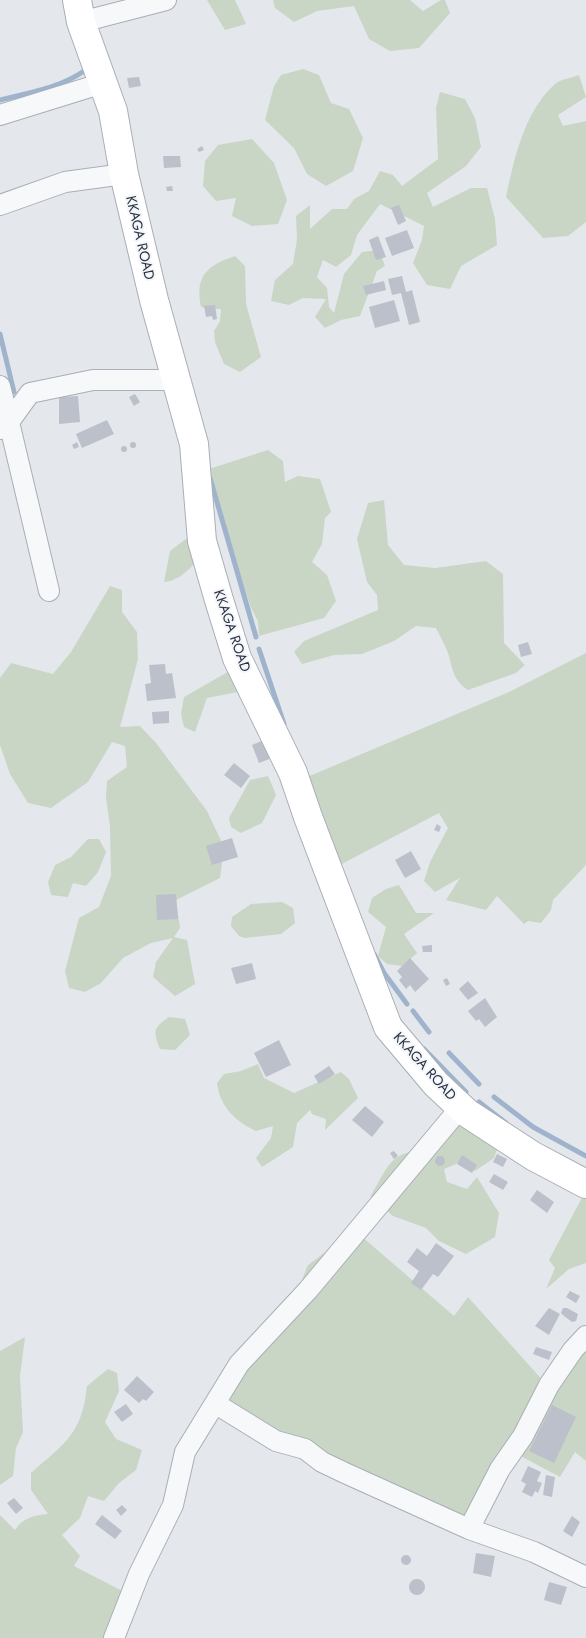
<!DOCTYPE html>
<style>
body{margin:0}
canvas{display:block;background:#e4e7ec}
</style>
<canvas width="586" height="1638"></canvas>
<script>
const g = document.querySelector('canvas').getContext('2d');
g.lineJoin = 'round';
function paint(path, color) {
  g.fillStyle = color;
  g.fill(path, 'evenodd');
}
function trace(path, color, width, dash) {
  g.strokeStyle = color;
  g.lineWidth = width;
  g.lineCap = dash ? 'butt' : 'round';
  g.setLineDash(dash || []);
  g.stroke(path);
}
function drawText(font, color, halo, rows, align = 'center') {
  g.font = font + ' Jost,sans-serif';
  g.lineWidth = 4;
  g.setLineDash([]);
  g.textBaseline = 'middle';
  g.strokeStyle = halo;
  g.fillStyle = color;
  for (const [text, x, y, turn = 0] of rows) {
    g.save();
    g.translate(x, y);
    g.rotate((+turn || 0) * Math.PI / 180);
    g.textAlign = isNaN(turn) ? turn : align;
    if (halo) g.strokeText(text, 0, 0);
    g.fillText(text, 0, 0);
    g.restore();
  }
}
paint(new Path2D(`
 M207,0H235L246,24L225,30Z
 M273,0H410L423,11L441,0H445L450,13L419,48L390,51L369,39L354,6L317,11L294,22L275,8Z
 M303,69L319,75L331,103L349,109L363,138L353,171L326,186L307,174L294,148L265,120L274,86L281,75Z
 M579,75L586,97L558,115L563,126L586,121V222L568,236L543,238L506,197C514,160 524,112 554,85C559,79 572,78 579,75Z
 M440,92L465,99L475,118L481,147L466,166L427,193L433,207L471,188H487L495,219L497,245L461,266L450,289L427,285L413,263L422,240L424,226L380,204L357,235L351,255L336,267L323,260L317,277L327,288L329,307L334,313L344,274L362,252L379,250L385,266L377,271L360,316L341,320L325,328L315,317L326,299L303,298L289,305L271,301L275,280L293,264L297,239L296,216L310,205V229L332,209H347L354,199L369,191L380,171L393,175L402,186L438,159L436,108Z
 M252,139L274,163L287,200L278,224L252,226L232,216L236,198L216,201L203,186L205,161L218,145Z
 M235,256L245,266L246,304L261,357L240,372L224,364L215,342L214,331L220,321L221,309H209L201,307C195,276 206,266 235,256Z
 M268,450L283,461L285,482L298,476L320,479L331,512L325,518L322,544L312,562L327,575L336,601L324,618L259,636L258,621L251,608L220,513L209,469Z
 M384,500L388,545L404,565L435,568L486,561L503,574L504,643L525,665L516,673L468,690C452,679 453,669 448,653C445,645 440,636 436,628L416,626L394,641L362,654L334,655L302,664L294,652L304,641L378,610L377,595L367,582L357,539L368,503Z
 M187,538L208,542C200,558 184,581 164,582L170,551Z
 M110,586L122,590V612L137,632L138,659L120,727L140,726L156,743L207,811L224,847L220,878L176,900L180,928L174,937L187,940L195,984L175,996L153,977L156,962L173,938L151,943L123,958L101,983L85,992L69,988L65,971L79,918L99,907L111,876L110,826L106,798L107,781L127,767L125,746L112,742L88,782L51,808L28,803L10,774L0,745V678L11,663L53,674L71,652Z
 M586,653V865L553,900L551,910L541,923L528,921L524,924L497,896L486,910L446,900L460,878L435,892L424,881L430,862L448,828L439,813L334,868L300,780L509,692Z
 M247,661L243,691L207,698L195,732L184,727L181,714L184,697Z
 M268,776L276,795L262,823L241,833L231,827L229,818L250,780Z
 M88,839H99L106,852L98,872L86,886L73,883L68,897L51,895L48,882L55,865L71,857Z
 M399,885L416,913H434L404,934L417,953L402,966L387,964L378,956L386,927L368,912L372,898L386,889Z
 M282,902L293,908L295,923L281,934L245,938L239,936L231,926L232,917L251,904Z
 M169,1017L185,1019L190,1035L175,1050L160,1049C153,1031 153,1028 169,1017Z
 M258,1064L264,1078L294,1093L341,1072L349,1079L358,1098L325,1130L326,1119L312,1114L310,1110L297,1123L293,1147L262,1167L256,1158L271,1138L273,1126L256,1131C235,1121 220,1107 217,1083L224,1074L241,1071Z
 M470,1119L500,1141L494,1158L475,1171L458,1163L444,1169L447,1182L467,1189L477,1177L499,1213L495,1237L466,1254L439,1241L426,1228L393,1216L387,1211L385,1194L370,1197C390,1164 390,1149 433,1151L455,1126Z
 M586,1190V1263L569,1269L546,1289L555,1268L549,1260Z
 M361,1236L454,1316L468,1297L545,1383L467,1525L276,1433L227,1400L299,1287L308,1265L331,1248Z
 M25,1337L20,1376L23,1432L16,1448L13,1476L0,1485V1351Z
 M586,1348V1461L575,1452L560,1477L515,1453L541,1408Z
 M108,1369L117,1373L119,1391L105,1422L116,1439L142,1450L136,1470L119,1483L104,1501L88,1496L80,1518L62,1535L80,1556L74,1566L130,1595L111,1638H0V1515L15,1530C22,1518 35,1515 48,1514L31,1490V1473C65,1443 82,1434 87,1386Z`), '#c9d6c5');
trace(new Path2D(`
 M0,100C28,93 60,88 84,71L85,65
 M0,334L14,392
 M210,478L256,637
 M259,649L284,724
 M374,954L384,973L407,1004
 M413,1011L429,1032
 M424,1049L466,1092
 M449,1053L479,1084
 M494,1097L533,1127L586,1156
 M479,1102L506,1123`), '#9fb4cc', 5);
paint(new Path2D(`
 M139,77L141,86L129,88L127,78Z
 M202,146L204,150L199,152L197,149Z
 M163,156H180L181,167L164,168Z
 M172,186L173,191H167L166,187Z
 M399,205L406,221L398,225L391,208Z
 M407,230L414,248L392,256L385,238Z
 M378,236L386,257L376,260L369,240Z
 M402,276L406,292L412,290L420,322L409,325L401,293L392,295L388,279Z
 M384,281L386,290L366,295L363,286Z
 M394,300L400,321L375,328L369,307Z
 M215,305L217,319L213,320L212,316L206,317L204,306Z
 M135,394L140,402L134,406L129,397Z
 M78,396L80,422L59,424V397Z
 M107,420L114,434L82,448L76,434Z
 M77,442L79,447L74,449L72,445Z
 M130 445a3 3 0 1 1 6 0a3 3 0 1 1-6 0Z
 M121 449a3 3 0 1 1 6 0a3 3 0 1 1-6 0Z
 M528,642L532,654L521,657L518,645Z
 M165,664L166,674L172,673L176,698L147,701L145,684L151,683L149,665Z
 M169,711V723L153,724L152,712Z
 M264,740L272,758L259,763L252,745Z
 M234,763L250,776L241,788L224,775Z
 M437,824L441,827L439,832L434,830Z
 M232,838L238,857L212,865L206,846Z
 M411,851L421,869L405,878L395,860Z
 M176,894L178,919L157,920L156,895Z
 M432,945V952H423L422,946Z
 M410,958L429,979L415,992L410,985L406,989L399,980L402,977L397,971Z
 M252,963L256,979L236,984L231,968Z
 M447,978L450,984L446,986L443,980Z
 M468,981L478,993L468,1000L459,989Z
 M485,998L497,1017L485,1027L479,1019L476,1021L468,1011Z
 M279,1040L291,1065L266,1077L254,1053Z
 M329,1066L335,1074L319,1084L314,1076Z
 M365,1106L384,1122L372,1137L352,1120Z
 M394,1151L398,1156L394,1159L390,1153Z
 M497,1154L507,1159L503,1167L493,1162Z
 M462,1155L477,1165L472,1173L457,1164Z
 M435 1161a5 5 0 1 1 10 0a5 5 0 1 1-10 0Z
 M494,1174L508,1182L503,1190L489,1182Z
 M537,1190L554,1202L547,1213L530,1200Z
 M436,1243L454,1256L438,1277L433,1274L421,1290L411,1283L419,1271L407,1262L417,1248L427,1256Z
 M570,1291L580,1296L576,1303L566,1297Z
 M549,1308L560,1314L549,1335L535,1326Z
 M563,1308H567L578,1314L576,1321L572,1322L564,1316L561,1313Z
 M536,1347L552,1352L549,1360L533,1354Z
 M137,1376L154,1392L146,1401L143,1399L139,1403L124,1390Z
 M126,1404L133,1414L122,1422L114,1412Z
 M552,1405L576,1417L554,1463L529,1451Z
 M528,1466L541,1472L537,1481L542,1483L538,1493L535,1491L532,1497L522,1492L526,1484L521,1481Z
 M546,1475L555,1477L552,1497L543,1495Z
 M14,1498L23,1508L16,1514L7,1503Z
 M122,1505L127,1510L121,1516L116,1510Z
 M102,1515L122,1531L115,1539L95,1524Z
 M572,1516L580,1522L572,1537L563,1531Z
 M476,1553L495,1556L491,1577L473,1573Z
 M401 1560a5 5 0 1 1 10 0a5 5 0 1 1-10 0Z
 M409 1587a8 8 0 1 1 16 0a8 8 0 1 1-16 0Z
 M549,1582L567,1587L561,1605L544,1600Z`), '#bbc0ca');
const street = new Path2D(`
 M81,22L166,0
 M0,115L103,83
 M0,205L65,182L124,174
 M0,386L9,422L1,429
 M49,591L9,422L30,393L93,380H177
 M216,1404L276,1441L305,1449L322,1462L345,1473L469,1529L534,1552L586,1577
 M469,1529L500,1469L523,1436L549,1385L573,1350L586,1336
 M114,1638L139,1574L173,1505L185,1452L239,1364L308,1290L455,1114L459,1105`);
const secondary = new Path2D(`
 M77,0L81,22L113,111L124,174L154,300L194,444L202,541L219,600L237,658L293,773L308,817L388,1027L436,1084L467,1113L533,1156L586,1184`);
trace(street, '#a9aeb7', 22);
trace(secondary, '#a9aeb7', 30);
trace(street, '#f7f8fa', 20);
trace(secondary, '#fff', 28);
drawText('14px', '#2b3445', '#f4f6f9', [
 ["KKAGA ROAD",139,238,77],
 ["KKAGA ROAD",231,631,71],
 ["KKAGA ROAD",424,1067,48]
]);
</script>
